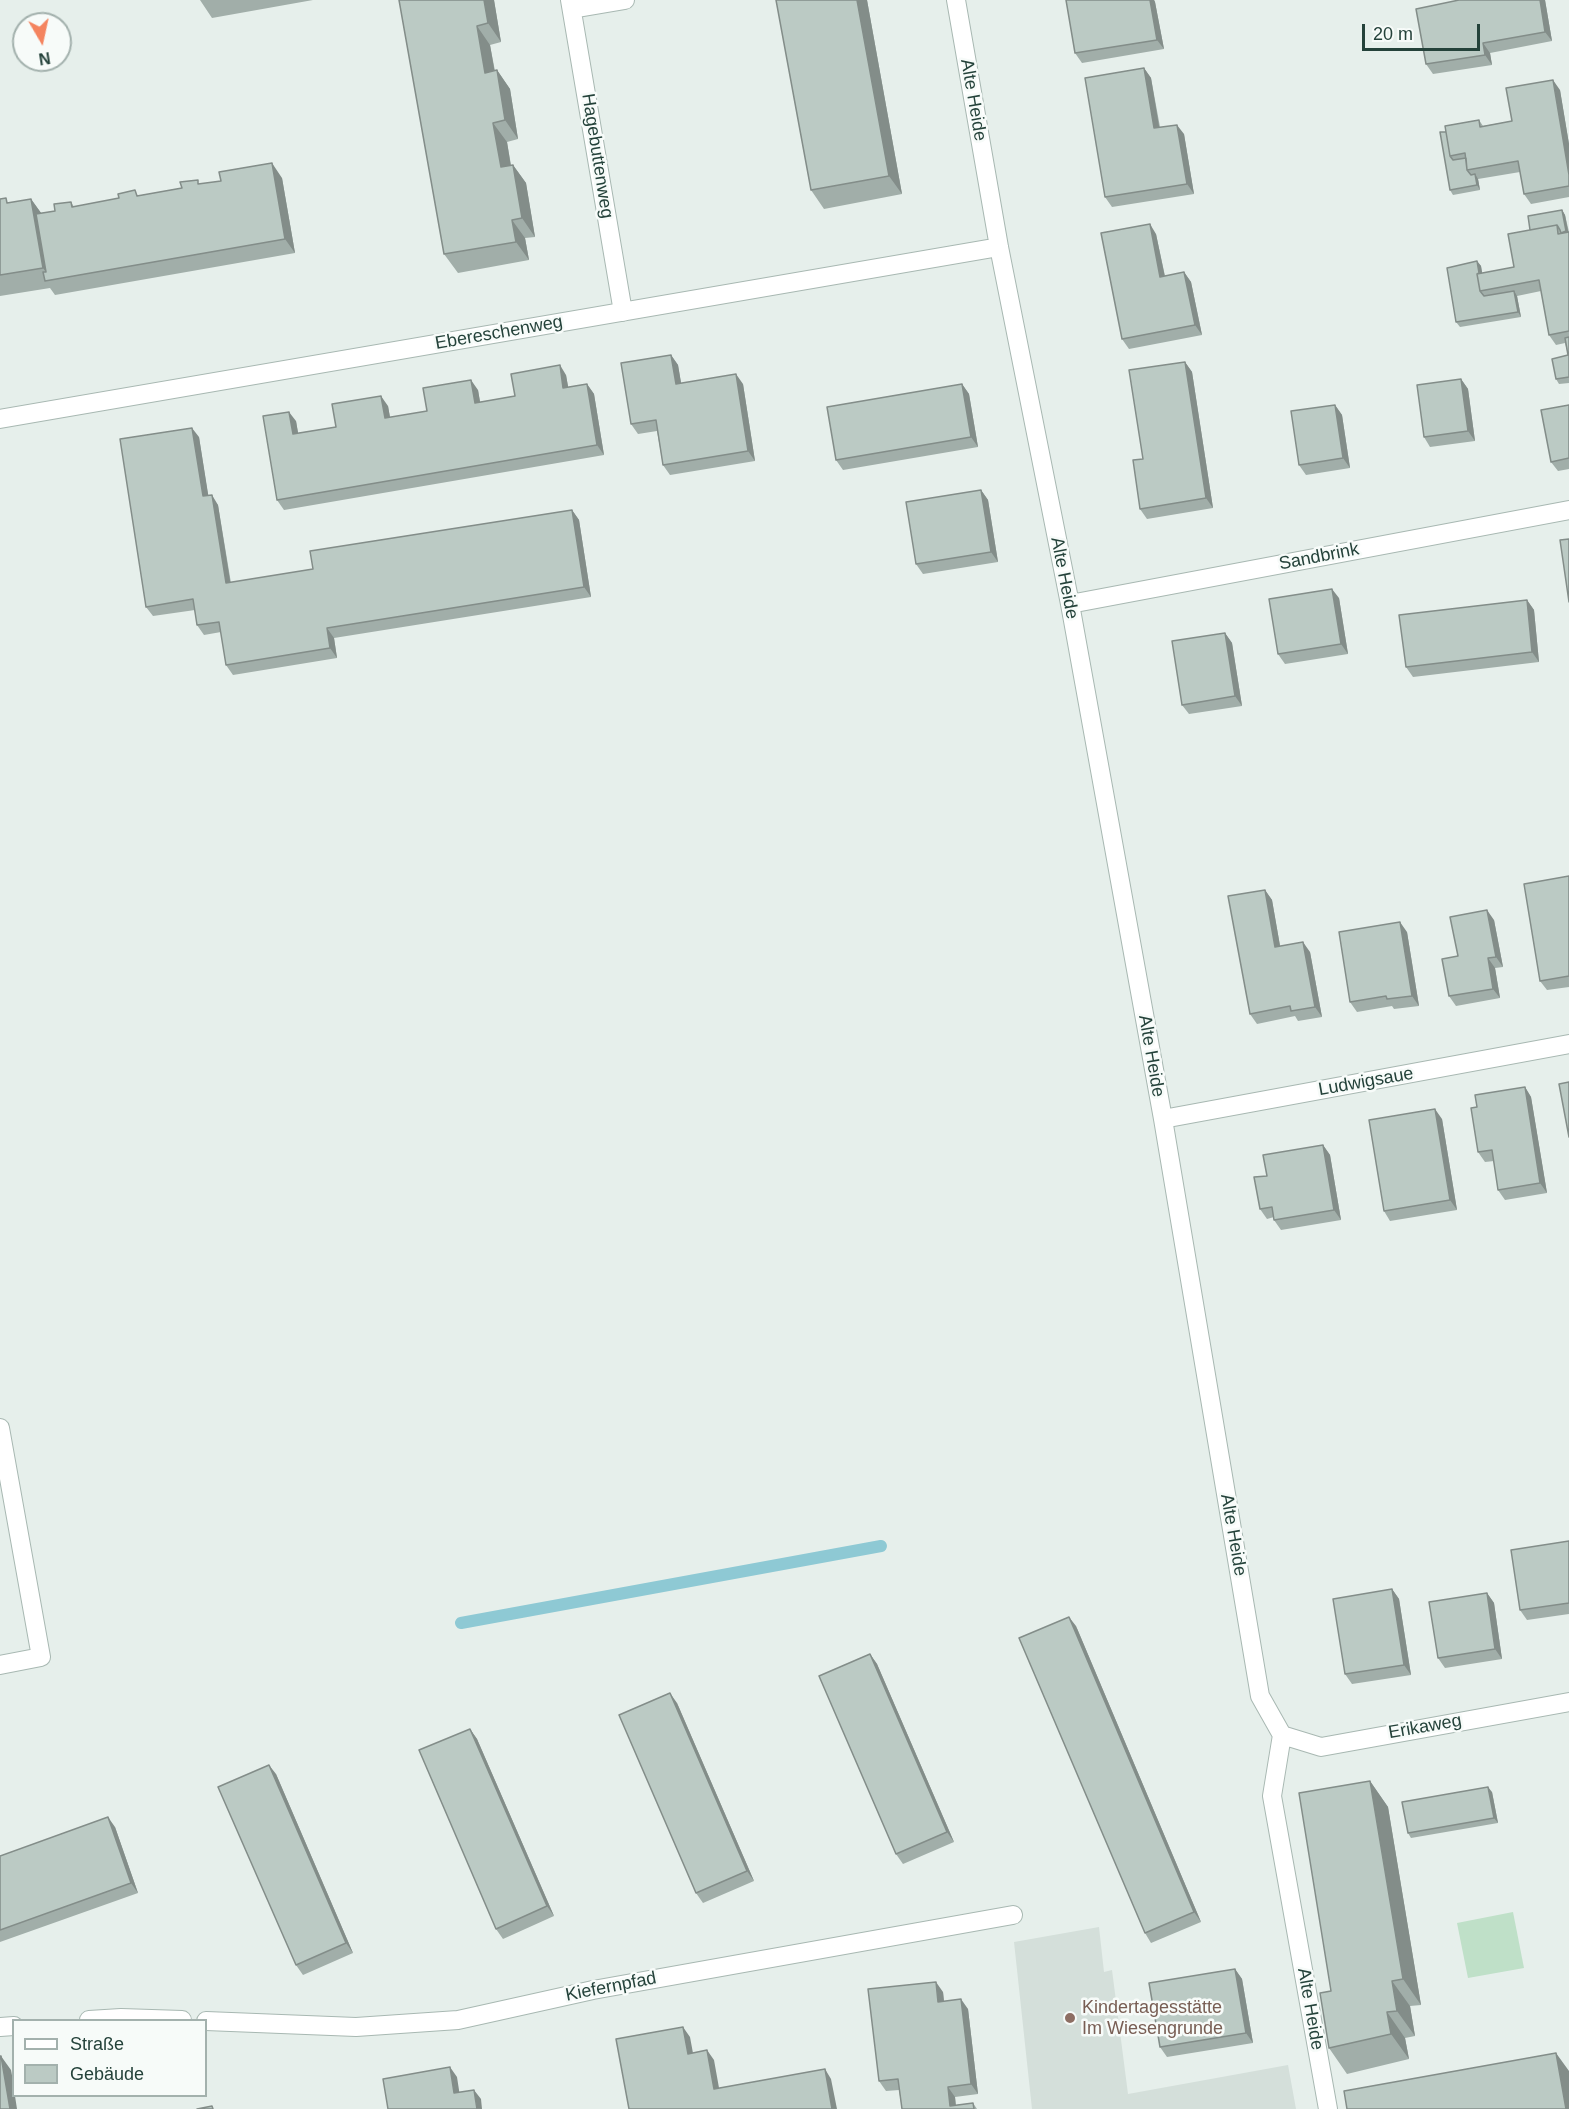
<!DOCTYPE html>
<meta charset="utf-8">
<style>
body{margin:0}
#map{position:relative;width:1569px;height:2109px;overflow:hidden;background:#e6efeb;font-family:Helvetica,sans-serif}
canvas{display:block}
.legend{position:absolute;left:12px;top:2019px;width:195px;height:78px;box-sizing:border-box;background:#f7fbf9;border:2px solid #a3b1ad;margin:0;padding:8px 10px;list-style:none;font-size:18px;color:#24423a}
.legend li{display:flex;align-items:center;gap:12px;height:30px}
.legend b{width:30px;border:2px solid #a3b1ad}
.north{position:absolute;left:12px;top:12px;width:60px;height:60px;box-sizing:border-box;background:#f7fbf9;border:2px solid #a3b1ad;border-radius:50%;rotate:171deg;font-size:16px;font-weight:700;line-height:24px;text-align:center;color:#24423a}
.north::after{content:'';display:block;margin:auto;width:21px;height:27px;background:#f4845f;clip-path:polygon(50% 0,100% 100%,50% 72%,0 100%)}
.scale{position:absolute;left:1362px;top:24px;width:118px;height:27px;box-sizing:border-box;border:3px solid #24423a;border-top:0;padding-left:8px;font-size:18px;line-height:21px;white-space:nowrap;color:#24423a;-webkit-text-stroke:4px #f7fbf9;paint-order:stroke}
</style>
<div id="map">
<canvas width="1569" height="2109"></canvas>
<ul class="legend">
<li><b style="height:8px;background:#fff"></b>Straße</li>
<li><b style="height:16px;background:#bbcac4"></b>Gebäude</li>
</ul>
<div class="north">N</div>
<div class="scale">20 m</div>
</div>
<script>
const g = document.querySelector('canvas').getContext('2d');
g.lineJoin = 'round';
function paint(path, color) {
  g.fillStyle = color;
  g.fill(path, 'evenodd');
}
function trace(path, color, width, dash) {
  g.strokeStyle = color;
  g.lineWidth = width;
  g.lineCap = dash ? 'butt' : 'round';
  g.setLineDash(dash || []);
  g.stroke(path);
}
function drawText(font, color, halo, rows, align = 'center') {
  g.font = font + ' Helvetica,sans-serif';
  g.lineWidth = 5;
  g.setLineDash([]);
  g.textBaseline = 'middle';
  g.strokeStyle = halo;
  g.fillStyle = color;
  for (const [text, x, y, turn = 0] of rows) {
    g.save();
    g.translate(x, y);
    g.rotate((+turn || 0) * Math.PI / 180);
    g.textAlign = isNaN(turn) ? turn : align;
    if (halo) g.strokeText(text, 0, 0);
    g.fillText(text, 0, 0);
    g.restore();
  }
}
paint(new Path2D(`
 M1099,1927L1104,1972L1112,1970L1128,2094L1288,2065L1296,2109H1032L1014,1942Z`), '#d4dfda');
paint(new Path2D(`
 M1513,1912L1524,1968L1468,1978L1457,1923Z`), '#bfe0c8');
trace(new Path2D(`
 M461,1623L881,1546`), '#8ec9d4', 12);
const minor = new Path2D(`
 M570,0L623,312
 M956,0L999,247L1070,604L1163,1119L1260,1696L1282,1735L1272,1796L1328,2109
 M572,9L625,0
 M0,419L999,247
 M1070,604L1569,510
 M1163,1119L1569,1044
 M0,1428L41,1657L0,1665
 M1282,1735L1321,1747L1569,1702
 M89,2020L121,2018L182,2020
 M206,2021L356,2027L458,2020L593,1990L1013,1915
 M0,2027L14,2026`);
trace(minor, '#a8b8b2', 20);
trace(minor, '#fff', 18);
paint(new Path2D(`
 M200,0H313L212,18Z
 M399,0H494L501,42L490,45L495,71L497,70L510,89L518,139L507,142L511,165H513L526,183L535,237L525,238L529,260L458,273L444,254Z
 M776,0H867L902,194L824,209L811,190Z
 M1066,0H1154L1155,2L1164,49L1082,63L1075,53Z
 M1459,0H1545L1552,41L1490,53L1492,65L1433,74L1426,64Z
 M1144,68L1151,78L1160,127L1184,134L1194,194L1112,207L1105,197Z
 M1560,90L1569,144V197L1531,204L1524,194L1520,172L1478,179L1480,190L1453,195L1450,190L1446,132L1479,120L1483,126L1512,121Z
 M282,178L295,253L55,295L50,288L0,296V199L9,203L31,199L41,213L55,211L71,202L74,207L182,188L201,184Z
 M1562,210L1565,215L1569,232V383L1559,384L1556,379L1568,355L1565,343L1556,345L1549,335L1541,291L1517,296L1521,317L1460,327L1456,322L1477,261L1481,266L1482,273L1514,267L1530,230Z
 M1156,234L1165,276L1184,272L1191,282L1202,335L1129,349L1122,339Z
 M671,355L678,365L681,383L743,384L755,461L670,475L663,465L657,431L638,434L631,424Z
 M1185,362L1192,372L1213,508L1147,519L1140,509L1143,459Z
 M566,375L568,387L587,384L594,394L604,455L284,510L277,500L296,421L298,433L336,427L388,406L390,418L427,411L478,390L480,402L515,396Z
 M1461,379L1468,389L1475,441L1430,447L1424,437Z
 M962,384L969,394L978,447L843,470L836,460Z
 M1335,405L1342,415L1350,468L1306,475L1299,465Z
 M1569,405V469L1558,471L1551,462Z
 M199,437L208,495L218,505L231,583L313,569L572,510L579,520L591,597L334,638L337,658L233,675L226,665L221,632L204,635L197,625L195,610L153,616L146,607Z
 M981,490L988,500L998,562L923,574L916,564Z
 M1339,598L1348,654L1285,664L1278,654Z
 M1527,600L1534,610L1539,662L1413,677L1406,667Z
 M1225,633L1232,643L1242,706L1189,714L1182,705Z
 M1569,876V987L1547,990L1540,981Z
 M1265,890L1272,900L1280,946L1310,952L1322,1017L1298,1021L1295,1016L1257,1024L1250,1014Z
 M1494,920L1503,967L1495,968L1500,998L1456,1006L1449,996L1458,956Z
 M1407,932L1419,1006L1394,1009L1392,1006L1357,1012L1350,1002Z
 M1525,1087L1531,1097L1547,1193L1505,1200L1498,1190L1494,1161L1485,1162L1478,1152L1477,1107Z
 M1442,1119L1457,1210L1390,1221L1384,1211Z
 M1323,1145L1330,1155L1341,1220L1281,1230L1274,1220V1217L1267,1219L1260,1209L1267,1176Z
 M1569,1541V1614L1527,1620L1520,1610Z
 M1392,1589L1399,1599L1411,1675L1352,1684L1345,1674Z
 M1487,1593L1494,1603L1502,1659L1445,1668L1438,1658Z
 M1076,1626L1201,1922L1151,1943L1145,1933Z
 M870,1654L877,1664L954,1842L903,1864L896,1854Z
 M677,1703L754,1881L703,1903L696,1893Z
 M470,1729L477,1739L554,1916L503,1939L496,1929Z
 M276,1774L353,1953L303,1975L296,1965Z
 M1370,1781L1388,1807L1421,2005L1410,2006L1415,2036L1405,2038L1409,2059L1347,2074L1329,2048L1331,1991Z
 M1492,1792L1498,1823L1411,1838L1408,1833Z
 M115,1827L138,1893L0,1942V1856Z
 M1235,1969L1242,1979L1253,2043L1167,2057L1160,2047Z
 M943,1992L944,2001L968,2009L978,2094L955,2097L956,2105L973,2103L977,2109H902L899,2090L886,2091L879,2081Z`), '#a1aea9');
paint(new Path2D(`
 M484,0H494L501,42L488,23Z
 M857,0H867L902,194L889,176Z
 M1150,0H1154L1155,2L1164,49L1157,40Z
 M1540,0H1545L1552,41L1545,32Z
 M477,26L490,45L498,91L485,73Z
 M1483,43L1490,53L1492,65L1485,55Z
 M1144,68L1151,78L1161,138L1154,128Z
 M497,70L510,89L518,139L505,120Z
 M1553,80L1560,90L1569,144V175Z
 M493,123L507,142L514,186L501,167Z
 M1177,125L1184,134L1194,194L1187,184Z
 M272,163L282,178L295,253L285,239Z
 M513,165L526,183L535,237L522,218Z
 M1475,174L1478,179L1480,190L1477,185Z
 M31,199L44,217L52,280L43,268Z
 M1562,210L1565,215L1569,236L1566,231Z
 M512,220L525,238L529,260L516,242Z
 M1150,224L1156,234L1167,287L1160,277Z
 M1477,261L1481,266L1485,290L1483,291Z
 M1184,272L1191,282L1202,335L1195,325Z
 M1514,291L1517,296L1521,317L1518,312Z
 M671,355L678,365L683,394L676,384Z
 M1185,362L1192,372L1213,508L1206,498Z
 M560,365L566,375L570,397L563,388Z
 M736,374L743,384L755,461L748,451Z
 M1461,379L1468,389L1475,441L1468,431Z
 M471,380L478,390L482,413L475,403Z
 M587,384L594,394L604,455L597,445Z
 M962,384L969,394L978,447L971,437Z
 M381,396L388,406L392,428L385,418Z
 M1335,405L1342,415L1350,468L1343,458Z
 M289,412L296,421L300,444L293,434Z
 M192,428L199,437L210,506L203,496Z
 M981,490L988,500L998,562L991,552Z
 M212,495L218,505L232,593L226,583Z
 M572,510L579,520L591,597L584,587Z
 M1332,589L1339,598L1348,654L1341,644Z
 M1527,600L1534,610L1539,662L1532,652Z
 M327,628L334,638L337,658L330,648Z
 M1225,633L1232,643L1242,706L1235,696Z
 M1265,890L1272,900L1282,957L1275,947Z
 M1487,910L1494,920L1503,967L1496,957Z
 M1400,922L1407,932L1419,1006L1412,996Z
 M1303,942L1310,952L1322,1017L1315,1007Z
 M1488,958L1495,968L1500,998L1493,989Z
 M1525,1087L1531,1097L1547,1193L1540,1183Z
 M1435,1109L1442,1119L1457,1210L1450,1200Z
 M1323,1145L1330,1155L1341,1220L1334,1210Z
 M1392,1589L1399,1599L1411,1675L1404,1665Z
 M1487,1593L1494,1603L1502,1659L1495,1649Z
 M1069,1617L1076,1626L1201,1922L1194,1912Z
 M870,1654L877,1664L954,1842L947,1832Z
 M670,1693L677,1703L754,1881L747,1871Z
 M470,1729L477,1739L554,1916L547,1906Z
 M269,1765L276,1774L353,1953L346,1943Z
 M1370,1781L1388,1807L1421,2005L1403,1979Z
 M1488,1787L1492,1792L1498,1823L1494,1818Z
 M108,1817L115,1827L138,1893L131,1883Z
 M1235,1969L1242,1979L1253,2043L1246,2033Z
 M1392,1981L1410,2006L1415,2036L1397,2011Z
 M936,1982L943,1992L945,2012L938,2002Z
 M961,1999L968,2009L978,2094L971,2084Z
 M1387,2012L1405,2038L1409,2059L1391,2034Z
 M683,2027L690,2037L695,2064L688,2054Z
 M707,2050L714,2060L721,2099L714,2089Z
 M1556,2053L1569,2071V2109H1566Z
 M1,2056L11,2070L14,2086V2096H15L17,2109H10Z
 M450,2067L457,2077L461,2103L454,2093Z
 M825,2069L831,2079L837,2109H832Z
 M948,2087L955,2097L956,2109L950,2106Z
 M474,2090L481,2099L482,2109H477Z`), '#838d89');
const building = new Path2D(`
 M399,0H484L488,23L477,26L485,73L497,70L505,120L493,123L501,167L513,165L522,218L512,220L516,242L444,254Z
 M776,0H857L889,176L811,190Z
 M1066,0H1150L1157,40L1075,53Z
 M1459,0H1540L1545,32L1483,43L1485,55L1426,64L1416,9Z
 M1144,68L1154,128L1177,125L1187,184L1105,197L1085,78Z
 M1553,80L1569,175V186L1524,194L1518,161L1467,170L1465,153L1450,156L1445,126L1479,120L1480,127L1512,121L1506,88Z
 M1440,132H1446L1450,156L1453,160L1466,158L1467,170L1471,175L1475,174L1477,185L1450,190Z
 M272,163L285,239L45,281L43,272H46L36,214L55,211L54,204L71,202L72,207L119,198L118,194L135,190L137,196L182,188L180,182L198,180V184L221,181L219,172Z
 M6,198L7,203L31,199L43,268L0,275V199Z
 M1562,210L1566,231L1561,233L1560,230L1557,225L1530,230L1528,216Z
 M1150,224L1160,277L1184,272L1195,325L1122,339L1101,233Z
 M1557,225L1558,234L1569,232V331L1549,335L1539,280L1480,291L1477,274L1514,267L1508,234Z
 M1477,261L1479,273L1477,274L1480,291L1484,296L1514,291L1518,312L1456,322L1447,268Z
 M1569,337V377L1556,379L1552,359L1568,355L1565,338Z
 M671,355L676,384L736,374L748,451L663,465L656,420L631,424L621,363Z
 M1185,362L1206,498L1140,509L1133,460L1143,459L1129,370Z
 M560,365L563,388L587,384L597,445L277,500L263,416L289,412L293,434L336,427L332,404L381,396L385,418L427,411L423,388L471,380L475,403L515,396L511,374Z
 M1461,379L1468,431L1424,437L1417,385Z
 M962,384L971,437L836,460L827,407Z
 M1335,405L1343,458L1299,465L1291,411Z
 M1569,405V458L1551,462L1541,410Z
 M192,428L203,496L212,495L226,583L313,569L310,551L572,510L584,587L327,628L330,648L226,665L219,622L197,625L193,599L146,607L120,439Z
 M981,490L991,552L916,564L906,502Z
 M1569,539V602L1560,540Z
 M1332,589L1341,644L1278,654L1269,599Z
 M1527,600L1532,652L1406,667L1399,615Z
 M1225,633L1235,696L1182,705L1172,641Z
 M1569,876V976L1540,981L1524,884Z
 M1265,890L1275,947L1303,942L1315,1007L1291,1011L1290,1006L1250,1014L1228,896Z
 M1487,910L1496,957L1488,958L1493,989L1449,996L1442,959L1458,956L1450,917Z
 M1400,922L1412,996L1387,999L1386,996L1350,1002L1339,932Z
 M1569,1082V1137L1559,1084Z
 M1525,1087L1540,1183L1498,1190L1492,1150L1478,1152L1471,1108L1477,1107L1475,1095Z
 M1435,1109L1450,1200L1384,1211L1369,1120Z
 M1323,1145L1334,1210L1274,1220L1272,1207L1260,1209L1254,1177L1267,1176L1263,1155Z
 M1569,1541V1603L1520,1610L1511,1550Z
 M1392,1589L1404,1665L1345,1674L1333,1599Z
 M1487,1593L1495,1649L1438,1658L1429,1602Z
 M1069,1617L1194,1912L1145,1933L1019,1638Z
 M870,1654L947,1832L896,1854L819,1676Z
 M670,1693L747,1871L696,1893L619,1715Z
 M470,1729L547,1906L496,1929L419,1750Z
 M269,1765L346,1943L296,1965L218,1787Z
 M1370,1781L1403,1979L1392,1981L1397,2011L1387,2012L1391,2034L1329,2048L1320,1993L1331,1991L1299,1793Z
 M1488,1787L1494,1818L1408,1833L1402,1802Z
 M108,1817L131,1883L0,1930V1856Z
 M1235,1969L1246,2033L1160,2047L1149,1983Z
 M936,1982L938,2002L961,1999L971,2084L948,2087L950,2106L973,2103L974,2109H902L898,2079L879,2081L868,1989Z
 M683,2027L688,2054L707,2050L714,2089L825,2069L832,2109H629L616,2039Z
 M1556,2053L1566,2109H1347L1344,2091Z
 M0,2056H1L10,2109H0Z
 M450,2067L454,2093L474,2090L477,2109H388L383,2079Z
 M212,2106L213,2109H197Z`);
paint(building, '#bbcac4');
trace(building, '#838d89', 1.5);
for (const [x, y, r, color] of [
 [1070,2018,6,"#8d6e63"]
]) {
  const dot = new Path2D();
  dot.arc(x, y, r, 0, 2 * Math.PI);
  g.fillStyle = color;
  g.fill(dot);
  trace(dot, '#f7fbf9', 2);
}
drawText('18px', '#24423a', '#f7fbf9', [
 ["Alte Heide",973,100,80],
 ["Hagebuttenweg",597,156,81],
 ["Ebereschenweg",499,333,-10],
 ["Sandbrink",1319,557,-11],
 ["Alte Heide",1064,578,79],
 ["Alte Heide",1151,1056,80],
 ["Ludwigsaue",1366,1082,-10],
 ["Alte Heide",1233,1535,80],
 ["Erikaweg",1425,1727,-10],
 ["Kiefernpfad",611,1987,-11],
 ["Alte Heide",1310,2009,80]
]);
drawText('18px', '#785e54', '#f7fbf9', [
 ["Kindertagesstätte",1082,2008],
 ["Im Wiesengrunde",1082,2029]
], 'left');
</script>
